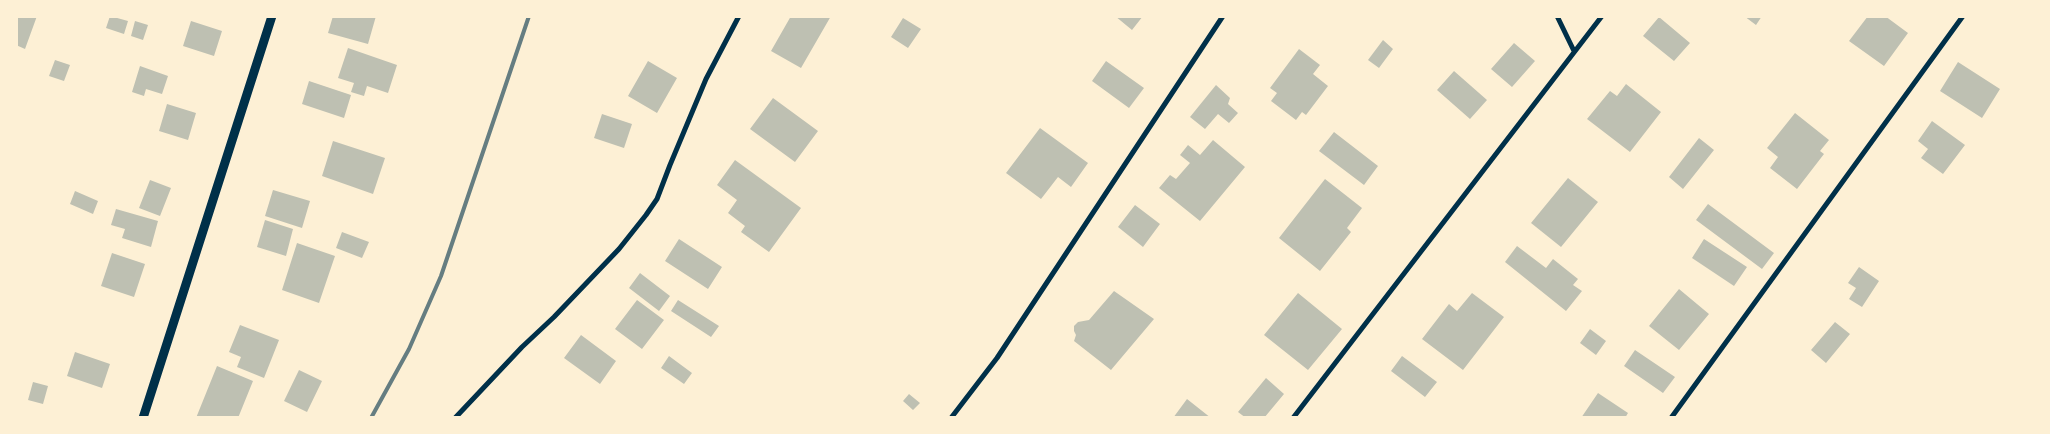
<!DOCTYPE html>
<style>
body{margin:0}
#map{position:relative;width:2050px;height:434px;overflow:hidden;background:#fdf0d5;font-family:Raleway,sans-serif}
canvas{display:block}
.frame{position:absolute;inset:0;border:18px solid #fdf0d5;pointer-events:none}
</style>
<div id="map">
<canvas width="2050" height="434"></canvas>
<div class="frame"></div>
</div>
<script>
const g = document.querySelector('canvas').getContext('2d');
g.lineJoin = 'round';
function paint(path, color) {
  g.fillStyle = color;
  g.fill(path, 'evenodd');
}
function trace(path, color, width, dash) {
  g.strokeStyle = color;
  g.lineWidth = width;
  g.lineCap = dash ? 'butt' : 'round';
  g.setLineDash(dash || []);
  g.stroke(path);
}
paint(new Path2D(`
 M16,16H37L25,49L16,45Z
 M110,16L128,21L124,34L106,28Z
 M333,16H376L368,44L328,33Z
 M791,16H831L801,68L771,51Z
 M1115,16H1143L1132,30Z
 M1744,16H1762L1756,25Z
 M1868,16H1885L1908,33L1884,66L1849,41Z
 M1659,17L1690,43L1674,61L1643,36Z
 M903,18L921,29L908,48L891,37Z
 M135,21L148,25L143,40L131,36Z
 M191,21L222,31L214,56L183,46Z
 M1383,40L1393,49L1379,68L1368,60Z
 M1514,43L1535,61L1512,87L1491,69Z
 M348,48L397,65L388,93L367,86L364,96L351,92L354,83L338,78Z
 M1299,49L1320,65L1313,74L1328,86L1306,115L1302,112L1296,120L1271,101L1277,93L1270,88Z
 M55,60L70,65L64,81L49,76Z
 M648,61L677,78L657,113L628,96Z
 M1106,61L1144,88L1129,108L1092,81Z
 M1958,62L2000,89L1982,118L1940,91Z
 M140,66L168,76L162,94L146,89L144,96L132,92Z
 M1454,71L1487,100L1470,119L1437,90Z
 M309,81L351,95L344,118L302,104Z
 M1626,84L1661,112L1630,152L1587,119L1610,91L1617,96Z
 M1216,85L1230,98L1228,104L1238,113L1229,123L1218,114L1205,129L1190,117Z
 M773,98L818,131L795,162L750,129Z
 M167,104L196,113L188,140L159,131Z
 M1795,113L1829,140L1820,151L1824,154L1797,189L1770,168L1778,157L1767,148Z
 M602,114L632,124L624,148L594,138Z
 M1932,121L1965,145L1943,174L1921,158L1928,149L1918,141Z
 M1040,128L1088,163L1071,187L1058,177L1041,199L1006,173Z
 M1334,132L1378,166L1364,185L1319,151Z
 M1699,138L1714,150L1683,189L1669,177Z
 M1213,140L1245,167L1200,221L1159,188L1170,175L1176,179L1190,163L1180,155L1188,145L1200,155Z
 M333,141L385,158L373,194L322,176Z
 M735,160L801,208L769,252L741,232L745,226L728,213L737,200L717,185Z
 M1568,178L1598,202L1561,247L1531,223Z
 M1325,179L1362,208L1347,228L1351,232L1320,271L1279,238Z
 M150,180L171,188L160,216L139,208Z
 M273,190L310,201L302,228L265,216Z
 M75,191L98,201L93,214L70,204Z
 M1708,204L1774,253L1762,269L1696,220Z
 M1135,205L1160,224L1143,247L1118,227Z
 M116,209L158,221L151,247L122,238L125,229L111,225Z
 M265,220L293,229L286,256L257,247Z
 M342,232L369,242L362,258L336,248Z
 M679,239L722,267L708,289L665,261Z
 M1704,239L1747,267L1734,286L1692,258Z
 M297,243L335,256L319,303L282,290Z
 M1517,246L1546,268L1553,259L1578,279L1573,285L1582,291L1566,311L1505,262Z
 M112,253L145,264L134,297L101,286Z
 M1859,267L1879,281L1862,307L1849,299L1856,288L1848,283Z
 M640,273L670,296L659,311L629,288Z
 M1679,289L1709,314L1679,350L1649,326Z
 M1114,291L1154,319L1111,370L1074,341L1076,335L1074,331V326L1078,322L1089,320Z
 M1298,293L1342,329L1308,370L1264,335Z
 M1472,293L1504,317L1463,370L1422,339L1449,304L1457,311Z
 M637,300L664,320L642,349L615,329Z
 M678,300L719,326L711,337L671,311Z
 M1835,322L1850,334L1826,363L1811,350Z
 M240,325L279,340L264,378L237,367L241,357L229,352Z
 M1590,329L1606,341L1596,355L1580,343Z
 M581,335L616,361L600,384L564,358Z
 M1635,350L1675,377L1663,393L1624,366Z
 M75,352L110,364L102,388L67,376Z
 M669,356L692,373L684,384L661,368Z
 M1402,356L1437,382L1425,397L1391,371Z
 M217,366L253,381L238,418H196Z
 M299,370L322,381L307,412L284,401Z
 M1266,378L1284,394L1264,418H1246L1238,412Z
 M33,382L48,386L43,404L28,400Z
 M1598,393L1628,413L1625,418H1581Z
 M909,394L920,403L913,410L903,401Z
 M1187,399L1211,418H1173Z`), '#bec0b2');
trace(new Path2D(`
 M1557,16L1574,51
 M455,418L522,347L554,317L619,249L646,215L657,199L670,165L706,79L739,16
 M951,418L997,358L1223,16
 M1293,418L1602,16
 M1671,418L1963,16`), '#003049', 5);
trace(new Path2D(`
 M143,418L272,16`), '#003049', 9);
trace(new Path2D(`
 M371,418L409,349L441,276L529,16`), '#657d81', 4);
</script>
